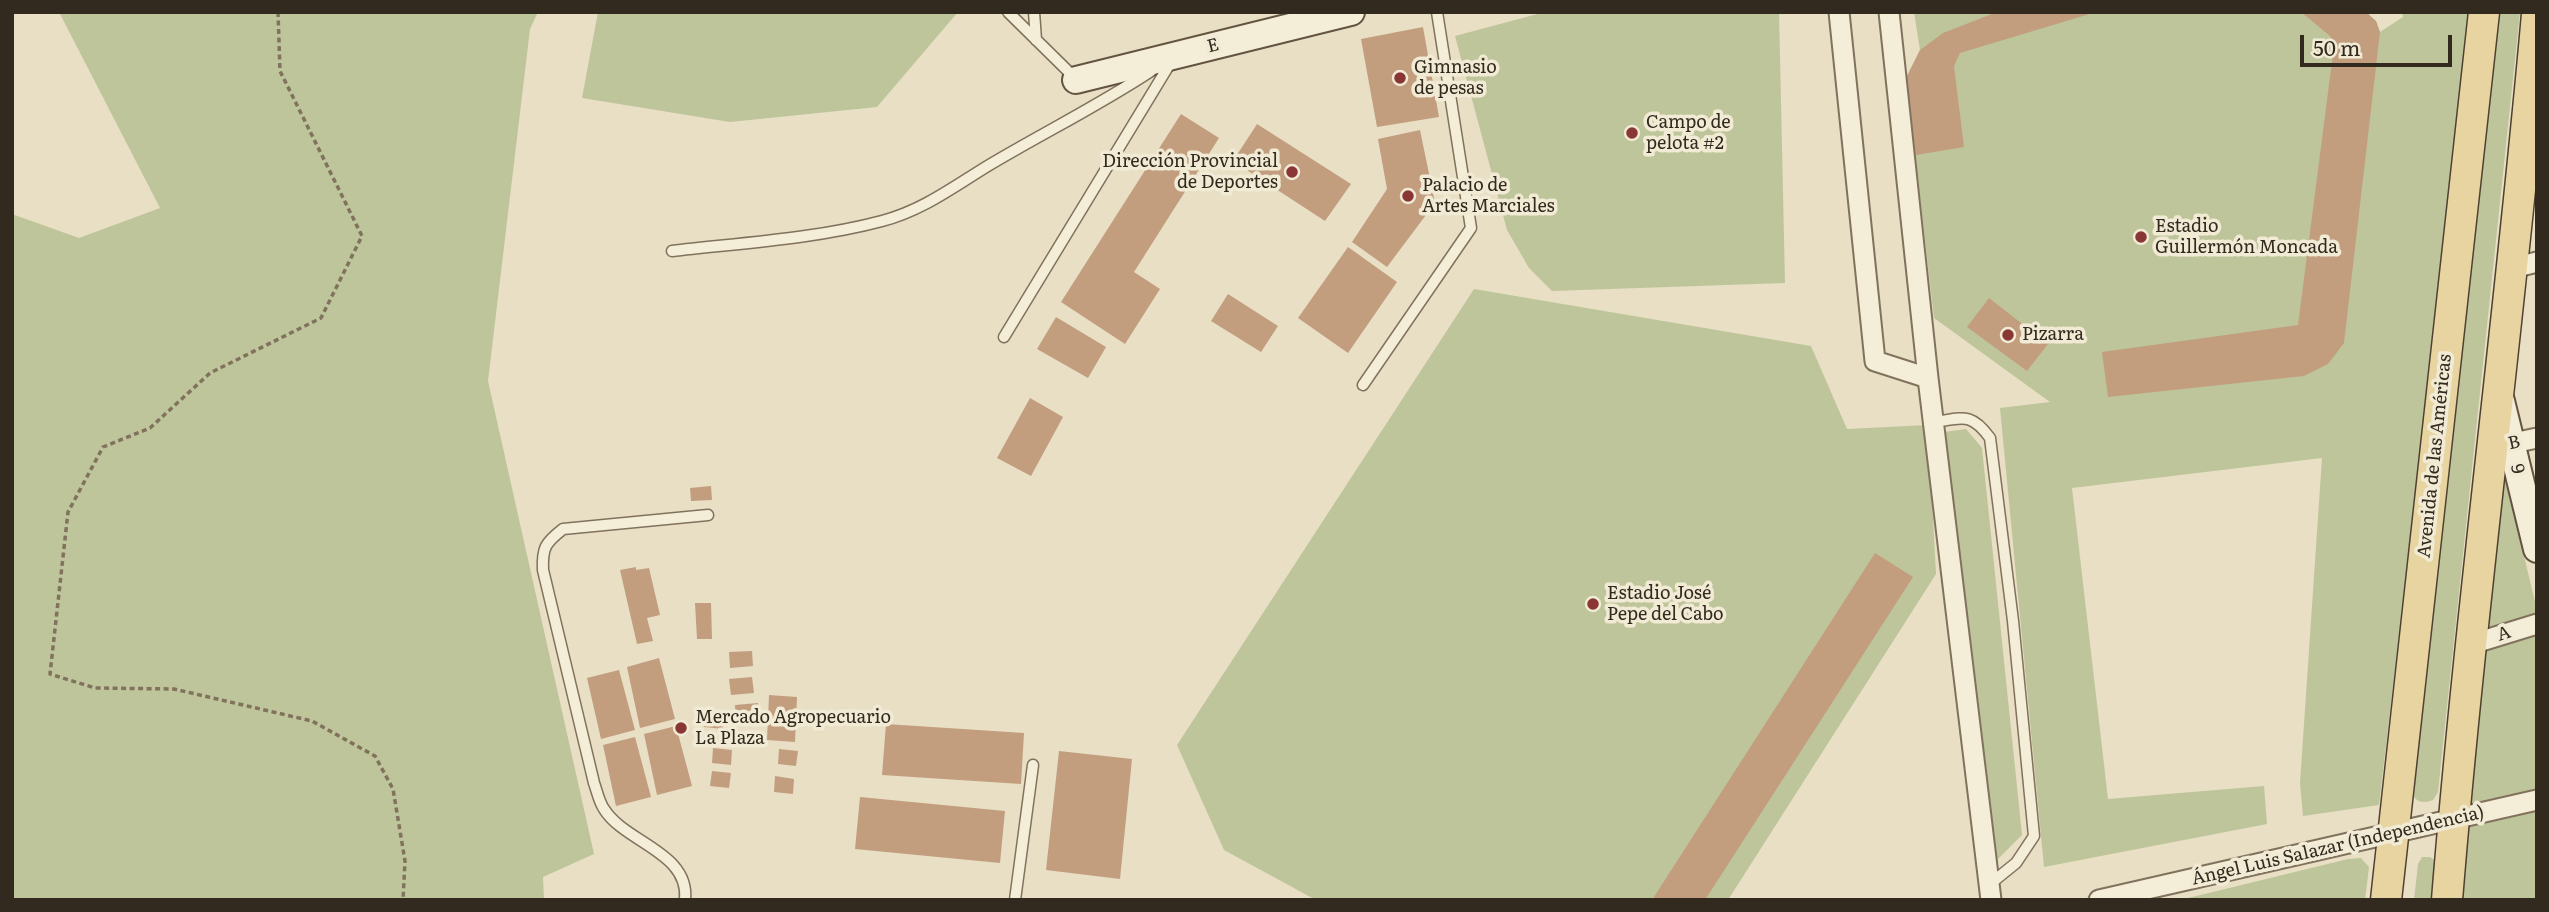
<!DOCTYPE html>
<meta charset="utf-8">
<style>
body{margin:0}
#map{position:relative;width:2549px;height:912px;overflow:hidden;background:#e8dfc5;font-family:Literata,serif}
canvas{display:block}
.frame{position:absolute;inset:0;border:14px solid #332a1f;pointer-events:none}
.scale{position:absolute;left:2300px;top:35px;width:152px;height:32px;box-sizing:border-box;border:4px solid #332a1f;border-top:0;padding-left:9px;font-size:21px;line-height:24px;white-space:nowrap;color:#332a1f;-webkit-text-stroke:5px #f1ead4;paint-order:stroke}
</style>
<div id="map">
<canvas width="2549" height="912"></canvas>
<div class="frame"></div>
<div class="scale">50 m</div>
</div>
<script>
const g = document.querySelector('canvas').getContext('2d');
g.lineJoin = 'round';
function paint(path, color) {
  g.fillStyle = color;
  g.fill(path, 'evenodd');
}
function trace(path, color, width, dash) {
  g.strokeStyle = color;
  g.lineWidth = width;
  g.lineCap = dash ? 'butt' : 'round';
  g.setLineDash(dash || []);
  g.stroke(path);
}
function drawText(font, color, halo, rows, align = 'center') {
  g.font = font + ' Literata,serif';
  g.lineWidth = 7;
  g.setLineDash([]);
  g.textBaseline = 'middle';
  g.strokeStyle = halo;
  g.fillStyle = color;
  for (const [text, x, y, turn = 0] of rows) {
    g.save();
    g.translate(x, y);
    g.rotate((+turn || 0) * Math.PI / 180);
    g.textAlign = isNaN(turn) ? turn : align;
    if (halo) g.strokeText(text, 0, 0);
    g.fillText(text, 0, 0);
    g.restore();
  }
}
paint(new Path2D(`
 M59,12H538L530,29L488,381L594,854L543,877L544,900H12V214L79,238L160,208Z
 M598,12H958L877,107L730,122L582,98Z
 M1545,12H1779L1785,283L1552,291L1529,268L1507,230L1455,36Z
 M1914,12H2371L2368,14L2376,21L2380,32L2403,17L2402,12H2472L2379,805L2303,816L2300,783L2322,458L2072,488L2108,799L2264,786L2267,824L2044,867L2000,408L2050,402L1934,318L1906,78L1920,50Z
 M2494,12H2520L2438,792L2433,800C2424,804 2415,802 2412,793Z
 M1474,289L1811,346L1847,429L1928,425L1936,574L1728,900H1316L1224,850L1177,745Z
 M1966,429L1982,448L2022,835L1997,860L1944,432Z
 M2503,469L2537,610V900H2459Z
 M2422,857H2430L2437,862L2433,900H2414L2418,864Z
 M2361,858L2369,867L2365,900H2180L2348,859Z`), '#bec59a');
paint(new Path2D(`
 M1997,12L2093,13L1960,53L1954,66L1964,147L1916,155L1906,78L1920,50L1943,33Z
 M2301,12H2366L2376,21L2380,32L2344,343L2328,364L2304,376L2108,397L2102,352L2298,325L2334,46L2330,36Z
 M1423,27L1439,117L1377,127L1361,39Z
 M1181,114L1219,138L1134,272L1160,289L1125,344L1061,302Z
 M1257,124L1351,184L1325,221L1233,161Z
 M1420,130L1435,203L1387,267L1352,242L1387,189L1378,139Z
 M1348,247L1397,282L1348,353L1298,318Z
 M1228,294L1278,326L1261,352L1211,321Z
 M1989,298L2048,344L2027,371L1967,327Z
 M1056,317L1106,347L1088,378L1037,349Z
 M1030,398L1063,417L1031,476L997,458Z
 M711,486L712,500L691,501L690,488Z
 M1875,553L1913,577L1812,734L1705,900H1652Z
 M636,567V570L649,568L660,615L647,618L653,641L637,644L620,570Z
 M695,603H711L712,639H697Z
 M752,651L753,666L730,668L729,652Z
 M659,658L675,719L640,728L627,667Z
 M619,670L635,730L601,739L587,678Z
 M752,677L754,693L731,695L729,679Z
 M769,695L797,697L795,742L767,740Z
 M758,703L759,719L736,721L735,705Z
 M706,711L725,713L723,729L704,727Z
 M886,724L1024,733L1021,784L882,775Z
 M676,726L692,786L657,795L644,734Z
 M635,737L651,797L616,806L603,745Z
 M713,748L732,750L731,765L712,763Z
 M779,749L798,751L796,766L778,764Z
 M1059,751L1132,759L1120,879L1046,870Z
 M712,771L731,773L729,788L710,786Z
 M775,776L794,779L793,794L774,792Z
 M860,797L1005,811L1000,863L855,849Z`), '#c29e7f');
const lane = new Path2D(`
 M1008,12L1076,79
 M1034,12L1036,40
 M672,251C741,243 814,239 882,221C921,211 952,188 986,167C1041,134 1098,106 1151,71
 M1004,337L1171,62
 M1363,385L1471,228L1437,12
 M1934,422C1963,418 1971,412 1990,438L2013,621L2034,836L2016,863L1990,884
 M685,900C690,852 625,843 604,809C599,802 597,791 594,783L543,570C542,548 545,543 563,529L708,515
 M1015,900L1033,765`);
const street = new Path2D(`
 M1839,12L1875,361L1928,378L1889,12
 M2513,268L2537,262
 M1928,378L1991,900
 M2499,446L2537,438
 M2472,644L2537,624
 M2099,900L2537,800`);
const secondary = new Path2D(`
 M1076,80L1351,12
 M2501,401L2537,549`);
const primary = new Path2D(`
 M2386,900L2484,12
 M2447,900C2471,604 2511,310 2537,14`);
trace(lane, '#81725d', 13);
trace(street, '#81725d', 23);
trace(secondary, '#635340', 30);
trace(primary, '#4f4031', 33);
trace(new Path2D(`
 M278,12L280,71L362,236L321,318L210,373L150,428L103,447L68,512L50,674L95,688L174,689L312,721L375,756L393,789L405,861L403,900`), '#81725d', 3.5, [5, 3.5]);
trace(lane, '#f4edd7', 10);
trace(street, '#f4edd7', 19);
trace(secondary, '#f4edd7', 26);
trace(primary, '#e7d4a1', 30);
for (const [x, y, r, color] of [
 [1400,78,7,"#893735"],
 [1632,133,7,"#893735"],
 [1292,172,7,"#893735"],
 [1408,196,7,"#893735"],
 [2141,237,7,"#893735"],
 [2008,335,7,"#893735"],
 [1593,604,7,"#893735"],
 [681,728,7,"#893735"]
]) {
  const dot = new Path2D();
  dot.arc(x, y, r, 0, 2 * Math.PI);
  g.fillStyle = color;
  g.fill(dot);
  trace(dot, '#f1ead4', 2.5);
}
drawText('18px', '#332a1f', '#f1ead4', [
 ["E",1213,46,-14],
 ["B",2514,443,-13],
 ["Avenida de las Américas",2435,456,-84],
 ["9",2517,469,76],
 ["A",2504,634,-18],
 ["Ángel Luis Salazar (Independencia)",2338,846,-13]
]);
drawText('18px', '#332a1f', '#f1ead4', [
 ["Gimnasio",1414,68],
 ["de pesas",1414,89],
 ["Campo de",1646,123],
 ["pelota #2",1646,144],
 ["Dirección Provincial",1278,162,"right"],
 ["de Deportes",1278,183,"right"],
 ["Palacio de",1422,186],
 ["Artes Marciales",1422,207],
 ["Estadio",2155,227],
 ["Guillermón Moncada",2155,248],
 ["Pizarra",2022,335],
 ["Estadio José",1607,594],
 ["Pepe del Cabo",1607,615],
 ["Mercado Agropecuario",695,718],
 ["La Plaza",695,739]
], 'left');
</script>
